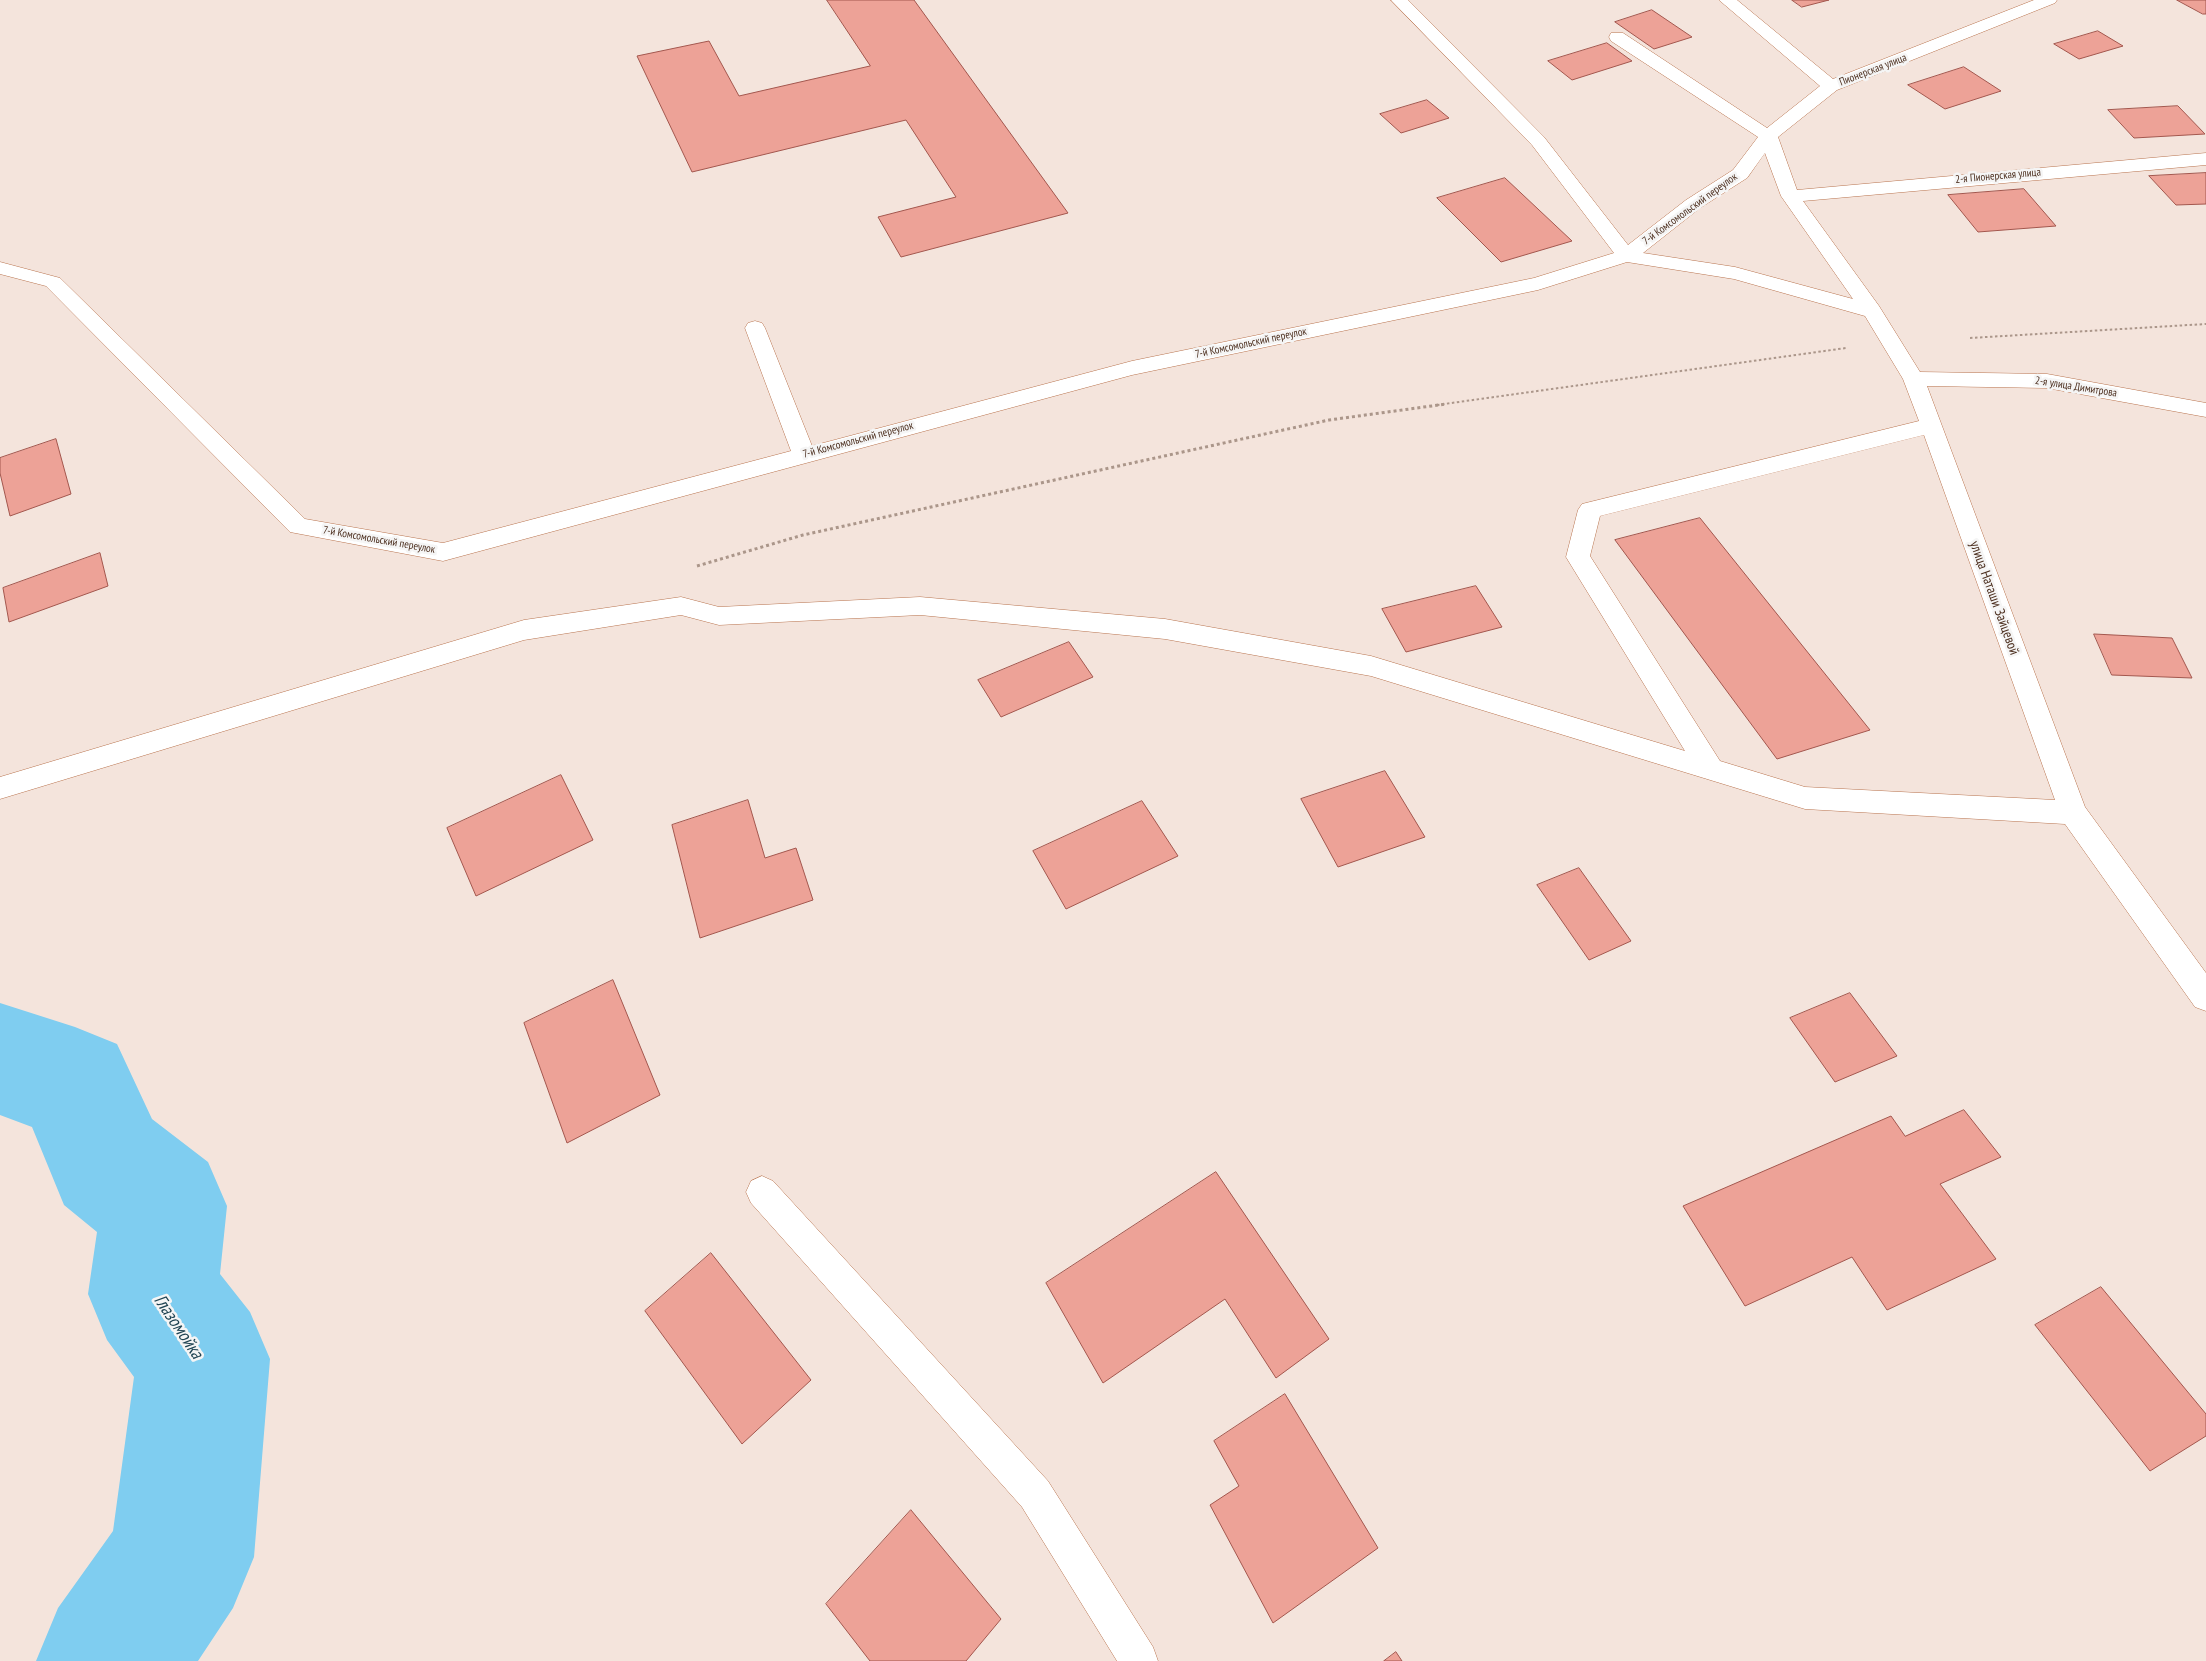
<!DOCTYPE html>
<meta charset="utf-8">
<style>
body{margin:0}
canvas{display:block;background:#f4e4dc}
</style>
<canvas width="2206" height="1661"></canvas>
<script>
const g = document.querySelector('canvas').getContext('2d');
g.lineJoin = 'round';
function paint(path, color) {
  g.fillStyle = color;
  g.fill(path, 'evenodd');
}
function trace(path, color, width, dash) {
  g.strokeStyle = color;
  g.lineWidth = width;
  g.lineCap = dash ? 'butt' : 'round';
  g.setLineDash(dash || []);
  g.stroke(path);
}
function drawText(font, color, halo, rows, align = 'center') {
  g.font = font + ' "PT Sans Narrow",sans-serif';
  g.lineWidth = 5;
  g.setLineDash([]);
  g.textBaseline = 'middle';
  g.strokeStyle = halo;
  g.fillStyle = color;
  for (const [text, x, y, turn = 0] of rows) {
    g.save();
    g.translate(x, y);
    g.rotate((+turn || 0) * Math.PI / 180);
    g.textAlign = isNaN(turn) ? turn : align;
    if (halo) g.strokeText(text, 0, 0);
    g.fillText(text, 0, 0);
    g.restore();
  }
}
paint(new Path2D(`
 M0,1003L75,1027L117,1044L152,1119L208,1162L227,1206L220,1274L250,1312L270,1359L254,1557L233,1608L198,1661H36L58,1608L113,1531L134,1377L107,1340L88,1294L97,1232L64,1205L32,1127L0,1115Z`), '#7fcdf0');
const building = new Path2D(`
 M827,0H914L1068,213L901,257L878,217L956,197L906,120L692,172L637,56L709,41L739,96L870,66Z
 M1792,0H1829L1802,7Z
 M2177,0H2206V14H2203Z
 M1652,10L1692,37L1654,49L1615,22Z
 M2098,31L2123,46L2079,59L2054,44Z
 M1607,43L1632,61L1572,80L1548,61Z
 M1964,67L2001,91L1945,109L1908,85Z
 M1427,100L1449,118L1401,133L1380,114Z
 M2178,106L2205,134L2134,138L2108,110Z
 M2206,173V204L2176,205L2149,176Z
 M1505,178L1572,241L1501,262L1437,198Z
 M2024,189L2056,226L1978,232L1948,195Z
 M56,439L71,494L10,516L0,473V458Z
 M1700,518L1870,730L1777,759L1615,540Z
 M100,553L108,586L9,622L3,588Z
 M1476,586L1502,627L1406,652L1382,609Z
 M2094,634L2172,638L2192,678L2112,675Z
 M1069,642L1093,677L1001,717L978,680Z
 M1385,771L1425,837L1338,867L1301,799Z
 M561,775L593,840L476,896L447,828Z
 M748,800L765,858L796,848L813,900L700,938L672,825Z
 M1142,801L1178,856L1066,909L1033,851Z
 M1579,868L1631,941L1589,960L1537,885Z
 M613,980L660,1095L567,1143L524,1023Z
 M1850,993L1897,1056L1835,1082L1790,1018Z
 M1964,1110L2001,1157L1940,1184L1996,1259L1887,1310L1852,1257L1745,1306L1683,1206L1891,1116L1905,1136Z
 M1216,1172L1329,1339L1276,1378L1225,1299L1103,1383L1046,1283Z
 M711,1253L811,1380L742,1444L645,1311Z
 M2101,1287L2206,1414V1436L2150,1471L2035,1325Z
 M1285,1394L1378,1548L1273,1623L1210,1505L1239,1486L1214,1441Z
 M911,1510L1001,1619L966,1661H870L826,1604Z
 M1396,1652L1402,1661H1384Z`);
paint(building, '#eda297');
trace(building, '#a3574e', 1);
const minor = new Path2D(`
 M1391,0H1408L1544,137L1628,245L1686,200L1733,170L1758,137L1611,41L1609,37L1611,33H1623L1767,128L1820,86L1719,0H1737L1833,79L2034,0H2057L2055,3L1837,90L1778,137L1797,190L2206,153V165L1803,201L1879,306L1920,372L2047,374L2206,403V417L2047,388L1927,386L2085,807L2206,973V1011L2195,1007L2065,824L1805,809L1371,676L1165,639L920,615L719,625L681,615L524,640L0,799V777L524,620L681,597L719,607L920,597L1165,619L1371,656L1685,751L1566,557L1578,510L1582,504L1590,502L1919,421L1903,379L1865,316L1734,279L1627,262L1538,290L1132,375L443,561L290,532L46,286L0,274V262L60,278L305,519L443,543L791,451L745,328L748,323L755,321L762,323L765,328L812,446L1132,361L1534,278L1614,253L1532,145ZM1765,153L1781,196L1853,299L1735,267L1643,253L1700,208L1747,178ZM1924,435L2055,800L1805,787L1720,761L1590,556L1600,516Z
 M762,1176L773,1181L1048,1481L1153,1647L1158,1661H1117L1022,1507L751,1203L746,1192L751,1181Z`);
trace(minor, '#b9744f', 1);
trace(new Path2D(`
 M1970,338L2206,324
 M1437,405L1846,348`), '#ab968a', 2, [2.5, 2.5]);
trace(new Path2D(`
 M697,566L803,535L1329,420L1446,404`), '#ab968a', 3, [3, 3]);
paint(minor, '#fff');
drawText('11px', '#4c2f1f', '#f5f5f5', [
 ["Пионерская улица",1873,70,-21],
 ["2-я Пионерская улица",1998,176,-5],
 ["7-й Комсомольский переулок",1690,209,-36],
 ["7-й Комсомольский переулок",1251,343,-12],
 ["2-я улица Димитрова",2076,387,9],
 ["7-й Комсомольский переулок",858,440,-15],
 ["7-й Комсомольский переулок",379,540,10]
]);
drawText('14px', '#4c2f1f', '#f5f5f5', [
 ["улица Наташи Зайцевой",1994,598,70]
]);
drawText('italic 18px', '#1f4352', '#f5f5f5', [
 ["Глазомойка",178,1327,56]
]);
</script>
